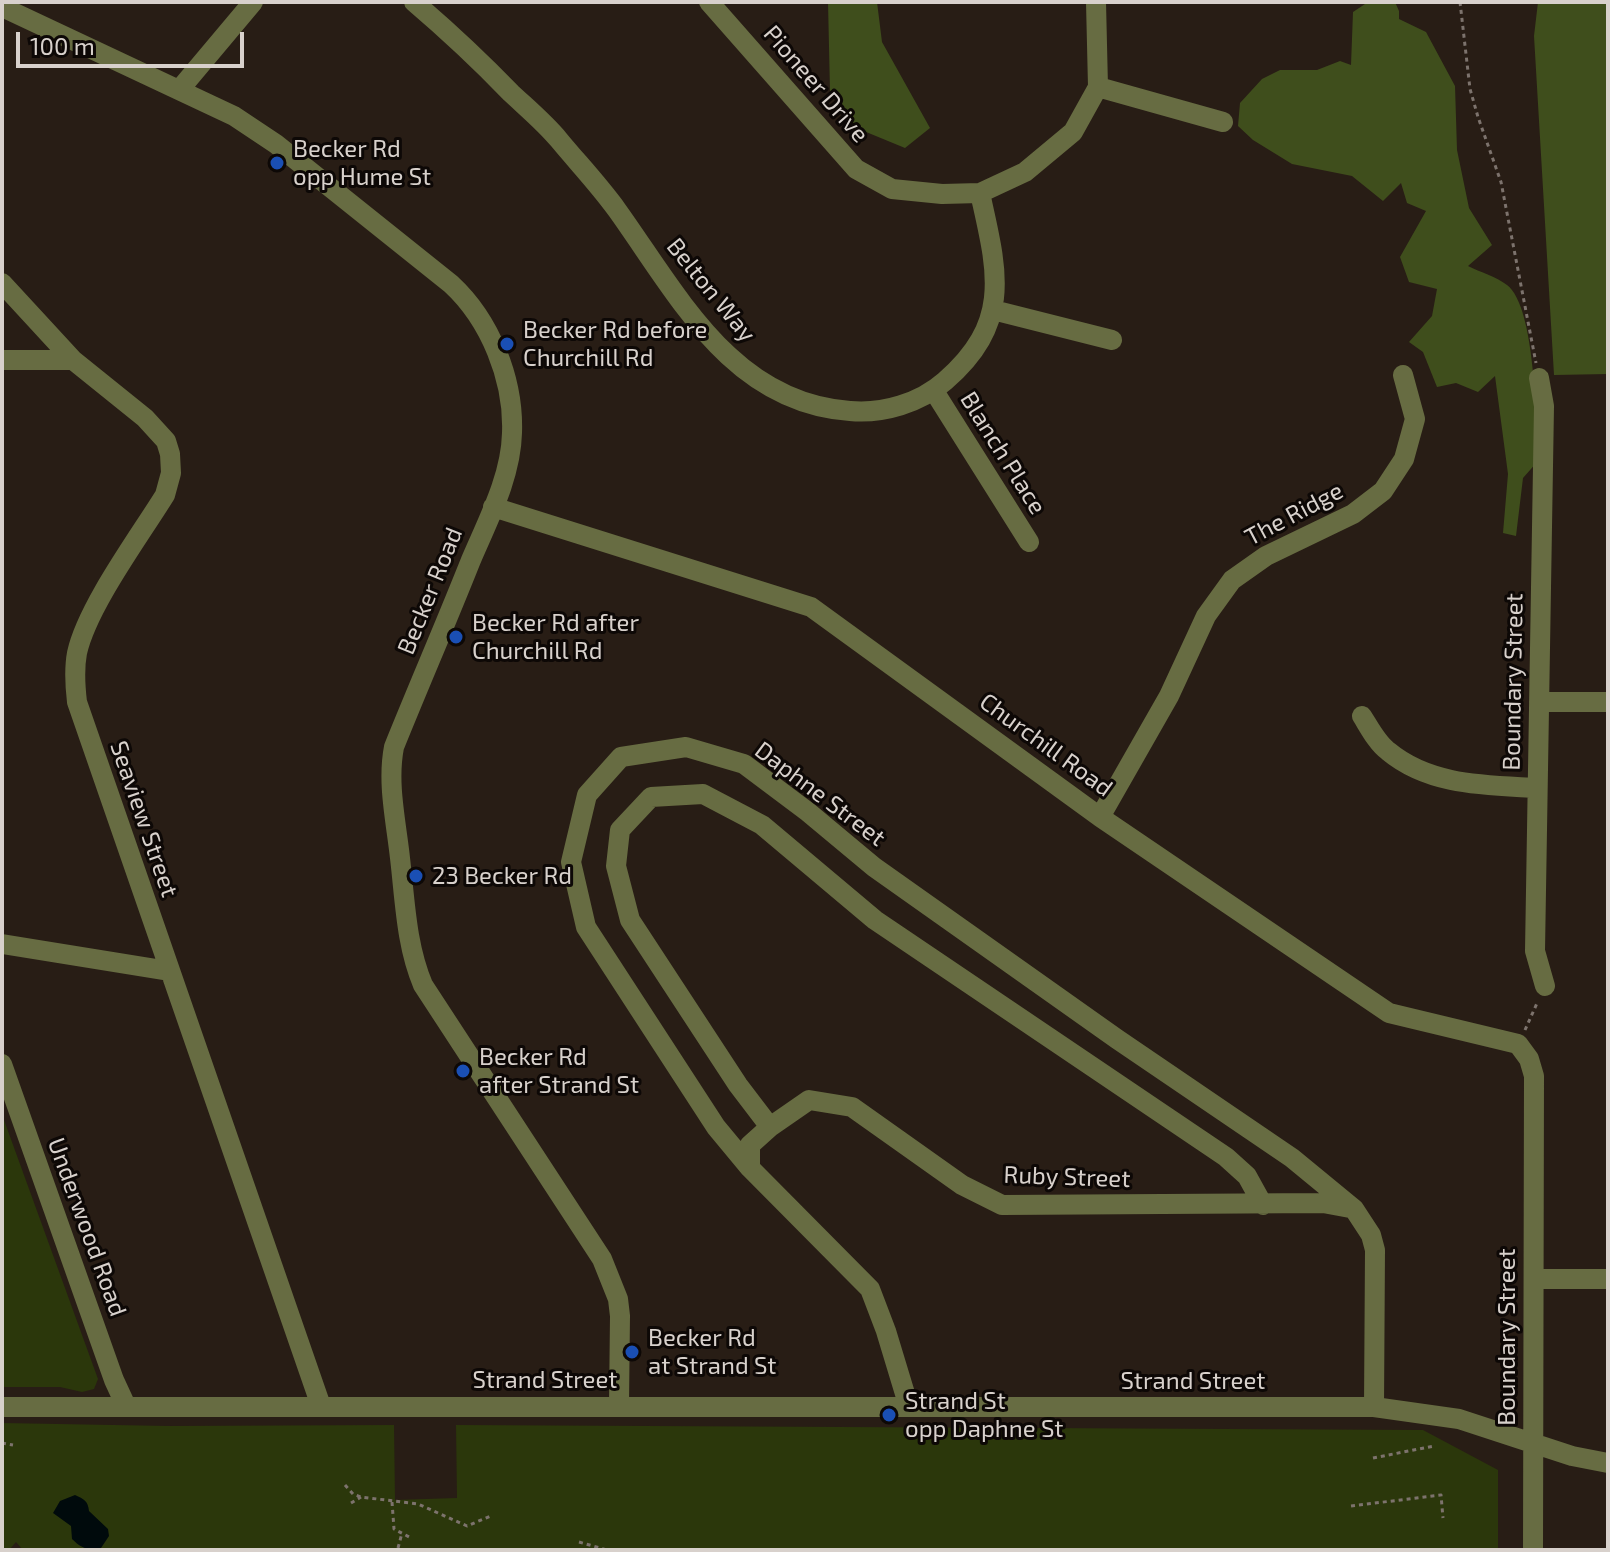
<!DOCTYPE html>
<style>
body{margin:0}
#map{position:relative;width:1610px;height:1552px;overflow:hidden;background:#281d15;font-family:"Exo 2",sans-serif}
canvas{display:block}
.frame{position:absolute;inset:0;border:4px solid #d8d1cc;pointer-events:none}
.scale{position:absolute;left:16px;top:32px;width:228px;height:36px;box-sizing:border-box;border:4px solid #d8d1cc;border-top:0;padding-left:10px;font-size:24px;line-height:28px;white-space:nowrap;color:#d8d1cc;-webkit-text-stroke:6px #0d0806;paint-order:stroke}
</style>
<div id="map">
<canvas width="1610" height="1552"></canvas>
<div class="frame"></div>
<div class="scale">100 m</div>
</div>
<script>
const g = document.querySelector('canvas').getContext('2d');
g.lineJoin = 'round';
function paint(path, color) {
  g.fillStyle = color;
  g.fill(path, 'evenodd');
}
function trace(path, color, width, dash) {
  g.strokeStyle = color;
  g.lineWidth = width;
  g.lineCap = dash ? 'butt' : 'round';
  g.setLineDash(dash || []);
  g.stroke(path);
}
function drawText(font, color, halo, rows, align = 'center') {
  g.font = font + ' "Exo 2",sans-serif';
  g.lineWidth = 6;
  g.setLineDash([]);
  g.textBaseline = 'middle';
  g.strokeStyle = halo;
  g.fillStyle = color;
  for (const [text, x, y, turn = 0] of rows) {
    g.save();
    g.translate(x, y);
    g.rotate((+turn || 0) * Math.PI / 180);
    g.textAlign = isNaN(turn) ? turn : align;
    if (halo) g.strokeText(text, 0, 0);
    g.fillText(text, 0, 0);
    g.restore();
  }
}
paint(new Path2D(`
 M2,1120H4L98,1379L94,1389L82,1392L60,1387H2Z
 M2,1423L169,1426L394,1425L395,1500L457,1498L456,1425L1423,1430L1498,1470V1550H23L16,1542L9,1550H2Z`), '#2b370b');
paint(new Path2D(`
 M828,2H877L882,42L930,128L905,148L854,127L830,91Z
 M1368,2H1395L1399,11V19L1426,32L1455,86L1457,150L1469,208L1492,245L1468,266C1480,272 1497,277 1507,285C1536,307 1536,425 1538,461L1523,478L1516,536L1503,533L1508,474L1495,376L1478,392L1456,383L1437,387L1423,352L1409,342L1432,316L1437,289L1409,282L1400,257L1426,211L1407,203L1401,183L1383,201L1352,176L1292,164L1253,140L1238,126L1240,103L1262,79L1280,70H1317L1340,61L1351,65L1353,12Z
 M1538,2H1608V374L1554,375L1534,36Z`), '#3f4e1c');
paint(new Path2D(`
 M75,1495C84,1499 88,1501 89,1511L108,1529L109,1536L101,1548C88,1551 81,1548 72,1539L71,1526L53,1513L60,1501Z`), '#000a0c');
trace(new Path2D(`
 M1460,2L1470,89L1478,117L1501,182L1536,363
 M1525,1030L1538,1001
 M2,1443L13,1445
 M1373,1458L1434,1446
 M345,1485L353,1494L361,1497L418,1504L467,1526L493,1515
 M392,1502L394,1529L411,1538
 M351,1503L361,1497
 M1351,1506L1441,1495L1443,1518
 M579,1542L607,1550
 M398,1548L402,1533`), '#7d736d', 3, [4, 4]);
trace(new Path2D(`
 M414,2C448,31 480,61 511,93C527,108 545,123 559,140C578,163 599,185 617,210C678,295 732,403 850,411C883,414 920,403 945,381C1013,322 997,270 980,193
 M709,2L856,169L892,189L942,194L980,193L1025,172L1073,132L1098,87L1096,2
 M2,7L234,116L276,144L451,284C490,320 514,379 512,433C511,477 488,520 471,560C446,623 419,685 394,747C387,783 396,821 400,858C405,900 406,945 423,985L602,1259L618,1299L620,1316L619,1405
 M1098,87L1223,122
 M180,89L253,2
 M2,283L73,360
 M993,310L1112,340
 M2,360H73L145,418L166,441L170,454L171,473L165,495C139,537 87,607 77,653C74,669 75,685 77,702L321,1406
 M1539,378L1544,406L1535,951L1545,986
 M934,391L1029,542
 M493,507L811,607L1100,817L1389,1013L1518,1044L1529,1059L1534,1076L1533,1550
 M1539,702H1608
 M1362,716C1369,727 1377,743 1388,751C1430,786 1486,785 1537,788
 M1100,817L1169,696L1206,616L1232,580L1266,556L1353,514L1383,491L1404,459L1415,419L1403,375
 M2,944L169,971
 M2,1064L114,1380L126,1406
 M770,1127L738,1085L630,920L616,866L620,830L651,797L703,794L762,825L875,920L1226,1157L1247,1176L1263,1205
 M750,1168V1145L770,1127L809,1100L852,1107L962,1185L1002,1205L1323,1203L1350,1208
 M1534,1279H1608
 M2,1407H1374L1459,1419L1572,1456L1608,1463
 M909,1407L886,1331L870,1289L750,1168L716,1127L586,927L571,862L587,795L621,757L686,747L744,764L808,812L874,867L1117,1039L1292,1158L1354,1209L1371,1235L1375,1250L1374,1407`), '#676c42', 20);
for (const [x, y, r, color] of [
 [277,163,8,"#1a4fb4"],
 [507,344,8,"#1a4fb4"],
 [456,637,8,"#1a4fb4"],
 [416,876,8,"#1a4fb4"],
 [463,1071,8,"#1a4fb4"],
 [632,1352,8,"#1a4fb4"],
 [889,1415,8,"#1a4fb4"]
]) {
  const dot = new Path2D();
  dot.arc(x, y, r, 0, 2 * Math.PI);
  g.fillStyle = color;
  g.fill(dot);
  trace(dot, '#0d0806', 3);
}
drawText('24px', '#d8d1cc', '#0d0806', [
 ["Pioneer Drive",816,84,49],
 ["Belton Way",711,290,51],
 ["Blanch Place",1003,453,58],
 ["The Ridge",1294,514,-28],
 ["Becker Road",430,591,-68],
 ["Boundary Street",1513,682,-89],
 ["Churchill Road",1046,745,36],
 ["Daphne Street",820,794,37],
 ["Seaview Street",144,819,71],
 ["Ruby Street",1067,1177,2],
 ["Underwood Road",87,1227,70],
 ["Boundary Street",1507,1337,-90],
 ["Strand Street",545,1380],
 ["Strand Street",1193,1381]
]);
drawText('24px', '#d8d1cc', '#0d0806', [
 ["Becker Rd",293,149],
 ["opp Hume St",293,177],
 ["Becker Rd before",523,330],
 ["Churchill Rd",523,358],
 ["Becker Rd after",472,623],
 ["Churchill Rd",472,651],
 ["23 Becker Rd",432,876],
 ["Becker Rd",479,1057],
 ["after Strand St",479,1085],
 ["Becker Rd",648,1338],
 ["at Strand St",648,1366],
 ["Strand St",905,1401],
 ["opp Daphne St",905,1429]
], 'left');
</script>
